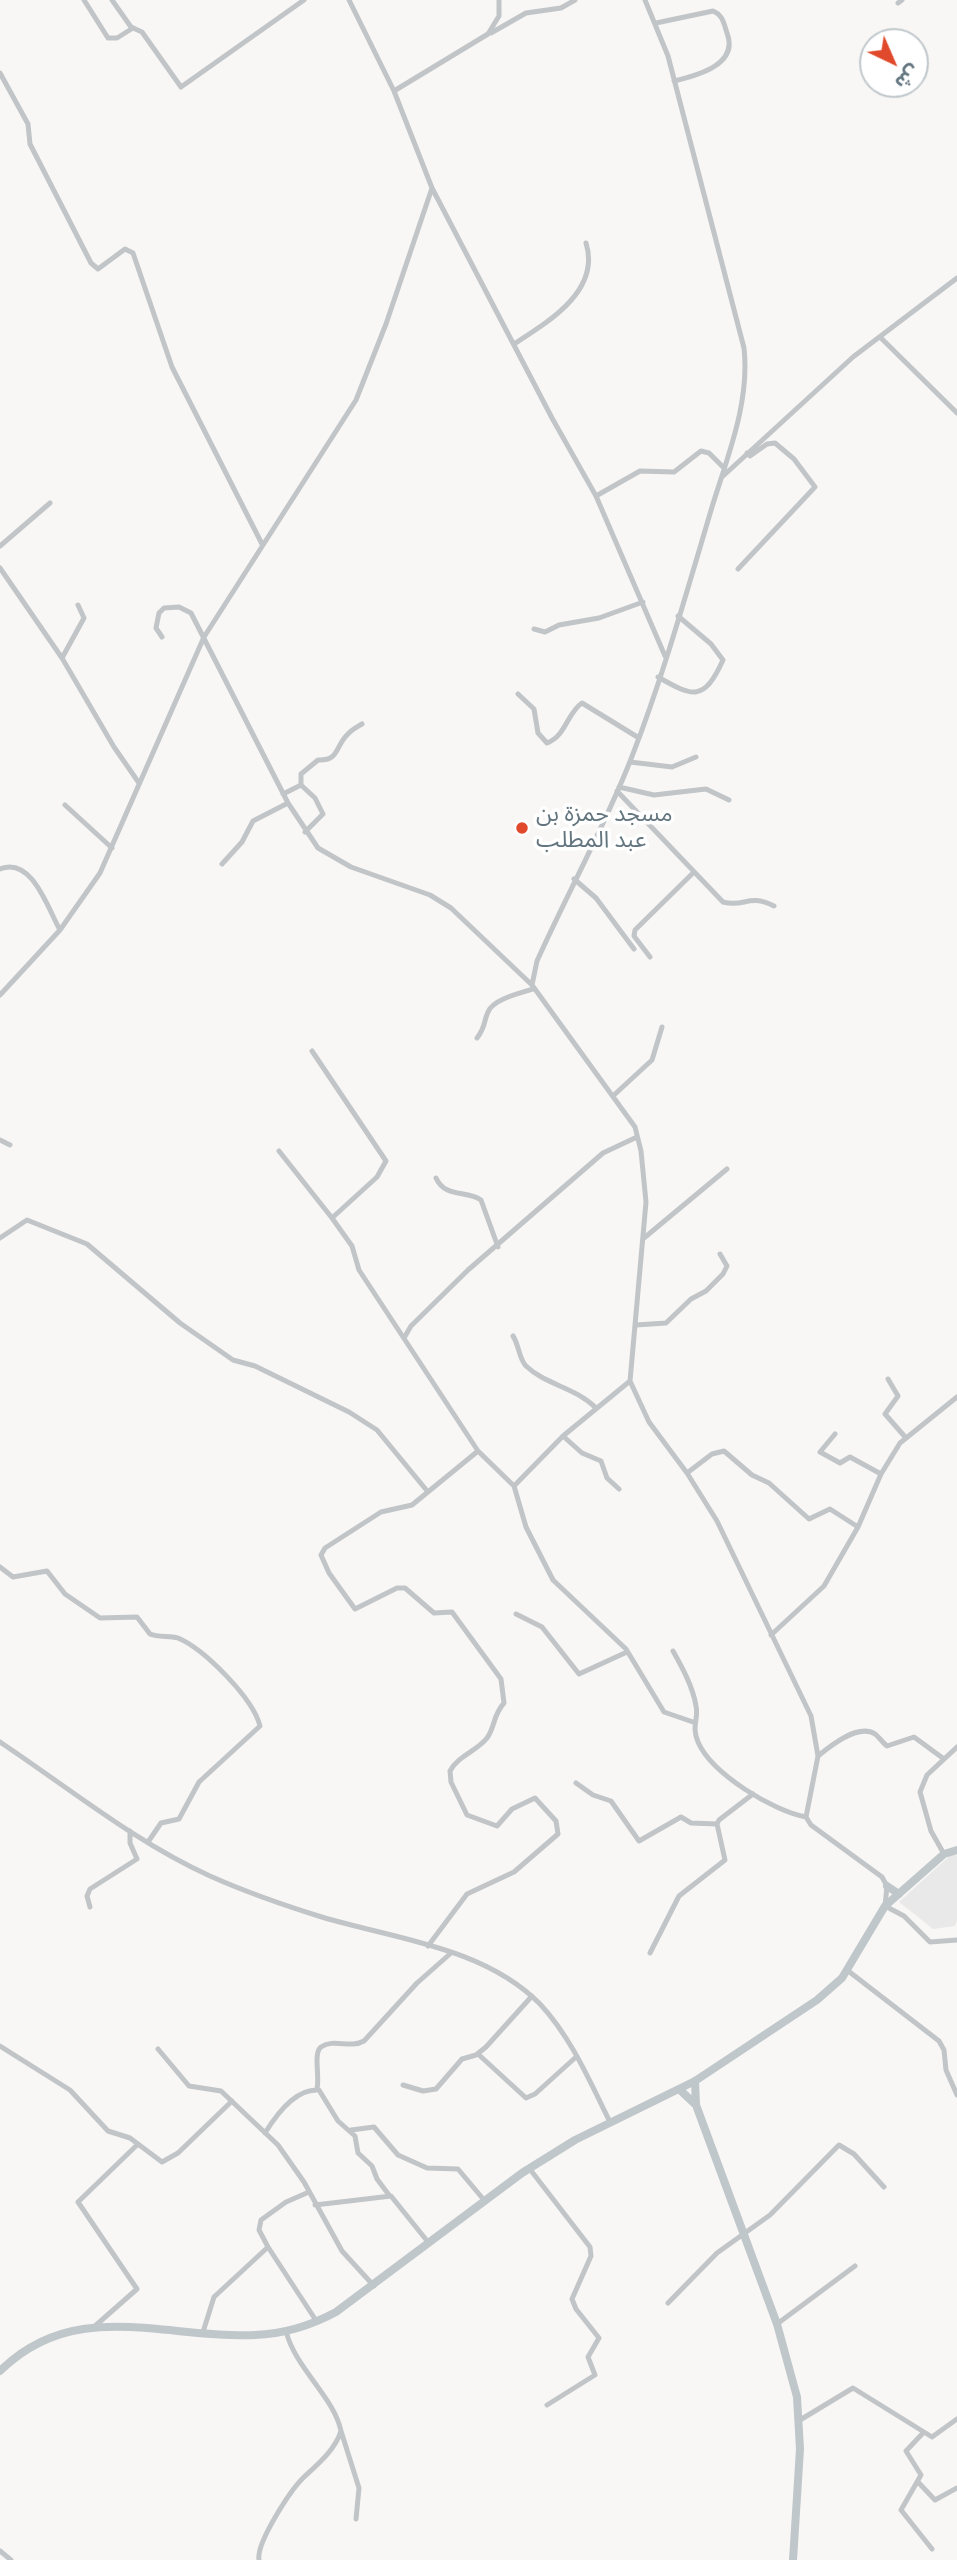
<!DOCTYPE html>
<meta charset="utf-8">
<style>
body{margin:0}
#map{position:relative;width:957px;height:2560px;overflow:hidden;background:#f8f7f5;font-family:"Fira Sans Condensed","Noto Sans Arabic",sans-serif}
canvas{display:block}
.north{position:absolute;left:859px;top:28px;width:70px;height:70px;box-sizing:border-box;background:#fff;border:2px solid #c1c8cc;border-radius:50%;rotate:136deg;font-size:19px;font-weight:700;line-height:28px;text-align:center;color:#63757f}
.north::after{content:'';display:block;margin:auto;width:24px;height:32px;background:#e1492c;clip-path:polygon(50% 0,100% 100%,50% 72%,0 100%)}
</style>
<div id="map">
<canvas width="957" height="2560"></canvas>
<div class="north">ش</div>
</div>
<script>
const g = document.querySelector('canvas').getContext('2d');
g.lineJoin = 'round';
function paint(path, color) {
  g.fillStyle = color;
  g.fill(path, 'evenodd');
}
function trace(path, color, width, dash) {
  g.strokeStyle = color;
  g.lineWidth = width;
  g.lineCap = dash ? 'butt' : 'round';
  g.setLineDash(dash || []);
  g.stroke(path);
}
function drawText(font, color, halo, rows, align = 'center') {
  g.font = font + ' "Fira Sans Condensed","Noto Sans Arabic",sans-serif';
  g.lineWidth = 7;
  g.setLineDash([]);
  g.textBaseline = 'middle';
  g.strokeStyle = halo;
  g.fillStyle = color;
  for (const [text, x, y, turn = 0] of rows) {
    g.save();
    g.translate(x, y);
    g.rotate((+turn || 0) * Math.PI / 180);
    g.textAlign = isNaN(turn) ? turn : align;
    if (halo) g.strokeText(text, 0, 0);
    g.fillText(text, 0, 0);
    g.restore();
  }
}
paint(new Path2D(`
 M954,1852L957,1856V1920L955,1926L933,1929L899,1902Z`), '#e8e9e8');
trace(new Path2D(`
 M84,0L108,38H117L133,28
 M112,0L131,27L142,32L181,87L304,0
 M349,0L394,91L432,188L552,418L596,496L665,656
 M898,3L902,0
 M656,23L713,11C723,15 724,24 727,33C739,64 699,75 674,81
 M491,33L526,13L561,8L575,0
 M0,73L28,124L30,144L91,263L98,269L125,249L133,253L172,367L262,544
 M394,91L488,34L499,16V0
 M880,337L957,413
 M514,344C548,322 601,291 586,243
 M722,477L853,357L957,278
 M596,496L640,471L674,472L701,451L709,453L724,468
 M0,546L50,503
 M0,568L62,658L114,747L139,783
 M738,569L815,487L794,459L775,443L767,444L750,456L747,453
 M534,629L545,632L559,625L599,618L643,602
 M162,637L156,628L159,613L164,608L179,607L191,613L288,803L318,848L351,867L430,895L451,908L532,985L635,1127L641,1151L646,1202L630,1381L649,1422L687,1473L717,1521L811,1716L818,1756L806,1817L811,1825L882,1877L887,1886L885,1906L904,1916L930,1942L957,1940
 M62,658L84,618L78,605
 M658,677C693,697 704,702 723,660L711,644L678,616
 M518,694L534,709L538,733L547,743C566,736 567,713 582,703L639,738
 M630,762L672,767L696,757
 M619,787L654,795L706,789L729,800
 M617,791L723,902C745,908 748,893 774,906
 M283,794L301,785
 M65,805L112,848
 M305,832L323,814L315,798L301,785V774L318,760C339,761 335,747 347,735C351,730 357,727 362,724
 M222,864L242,842L253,821L288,803
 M0,869C32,856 48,909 60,930
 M574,879L596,898L634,949
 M650,957L634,936L635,930L694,872
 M532,985L537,961C567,894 604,828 631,759C663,677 687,591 712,507C728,455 750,402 744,348L668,56L645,0
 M0,995L60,930L100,873L204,637L356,400L386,324L432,188
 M477,1038C486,1026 483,1023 488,1012C493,999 521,993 533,989
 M312,1051L386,1161L377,1177L332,1218L352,1246L359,1270L478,1451L514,1486L526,1527L553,1580L626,1649L664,1712L693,1722
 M614,1095L652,1060L662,1027
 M0,1140L10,1145
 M279,1151L332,1218
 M436,1178C445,1198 466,1190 481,1200L498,1247
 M0,1238L27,1220L87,1244L180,1323L233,1360L255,1366L349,1412L377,1430L428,1492
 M644,1238L727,1169
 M636,1325L666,1323L691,1299L706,1291L723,1274L727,1266L720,1254
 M513,1336C519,1345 519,1359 526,1366C546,1385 575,1387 596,1408
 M404,1338L411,1326L468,1270L603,1153L637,1137
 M888,1379L898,1396L885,1414L906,1438
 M835,1434L820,1452L840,1463L850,1457L881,1474
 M563,1436L582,1453L601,1461L607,1478L619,1489
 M687,1473L712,1454L724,1451L752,1475L769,1483L809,1519L830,1509L858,1527
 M514,1486L563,1436L630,1381
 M0,1567L13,1577L47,1571L65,1594L100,1618L137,1617L150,1634C159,1638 169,1635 178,1638C204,1649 253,1698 260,1726L199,1782L179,1819L161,1823L148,1842
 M516,1614L542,1627L579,1674L627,1652
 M771,1635L824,1586L858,1527L881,1474L900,1443L957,1397
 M673,1651C682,1667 693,1687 696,1706C699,1718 691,1726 698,1742C712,1774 773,1811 806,1817
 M0,1742C69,1788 135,1842 210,1876C248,1893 286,1906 325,1918C397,1939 485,1948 540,2004C571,2037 590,2082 610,2122
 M818,1756C830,1746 858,1723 875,1734C879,1737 883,1743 887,1746L914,1737L944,1759
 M576,1783L593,1795L611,1801L639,1841L681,1817L691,1823L717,1824
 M944,1854L931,1831L920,1792L927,1775L957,1747
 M90,1907L87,1896L90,1889L137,1859L130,1843V1831
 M428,1946L467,1894L514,1872L558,1834L556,1821L535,1798L512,1809L497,1826L467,1815L451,1782L450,1771C459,1755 477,1751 487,1738C495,1727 493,1715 504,1703L501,1679L452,1612L434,1613L405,1588H397L355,1609L329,1573L321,1555L325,1548L381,1512L412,1505L478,1451
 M650,1953L679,1896L725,1860L717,1824L719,1820L753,1794
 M847,1970L939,2041L944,2050L946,2070L957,2095
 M0,2046L70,2090L108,2131L130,2138L162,2162L178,2153L232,2101
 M158,2049L189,2086L221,2091L278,2145L304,2182L342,2251L374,2286
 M478,2054L526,2098L535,2094L576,2057
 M403,2085L423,2091L436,2089L462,2059L476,2055L486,2047L532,1996
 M317,2089C320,2076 313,2053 321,2047C334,2038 350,2049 364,2041L417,1983L451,1953
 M351,2130L374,2127L398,2155L427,2168L458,2169L484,2200
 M265,2133C276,2115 295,2088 319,2090L338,2121L355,2136L358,2153L372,2166L377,2179L389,2195
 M529,2168L590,2247L591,2256L572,2299L576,2309L599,2338L588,2357L595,2375L547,2405
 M315,2205L391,2196L428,2242
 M268,2247L317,2322
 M668,2303L717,2253L770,2215L839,2145L854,2154L884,2187
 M777,2324L855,2266
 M95,2326L137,2289L78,2202L138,2144
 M203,2332L214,2297L268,2247L259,2230L261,2220L286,2202L309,2192
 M800,2420L853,2388L932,2437L957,2419
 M341,2431L359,2488L356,2519
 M923,2433L906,2451L921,2475L901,2510L932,2549
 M918,2482L935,2500L957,2488
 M0,2551L11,2560
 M259,2560C256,2543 290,2491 303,2478C318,2464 335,2450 341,2431C334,2397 295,2368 286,2331`), '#c1c5c8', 5);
trace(new Path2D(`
 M887,1886L899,1894
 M695,2081L696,2105L777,2324L797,2397L800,2449L793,2560
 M679,2089L696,2105
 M0,2371C75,2297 164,2339 255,2335C284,2334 310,2326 336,2312L522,2173L575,2140L695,2081L817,2000L842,1978L885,1906L944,1854L957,1850`), '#bfc7cb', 8);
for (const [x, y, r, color] of [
 [522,828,7,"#e1492c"]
]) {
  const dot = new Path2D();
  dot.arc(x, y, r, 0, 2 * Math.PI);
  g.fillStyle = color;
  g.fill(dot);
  trace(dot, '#fff', 2.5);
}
drawText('23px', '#63757f', '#fff', [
 ["مسجد حمزة بن",536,815],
 ["عبد المطلب",536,841]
], 'left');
</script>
